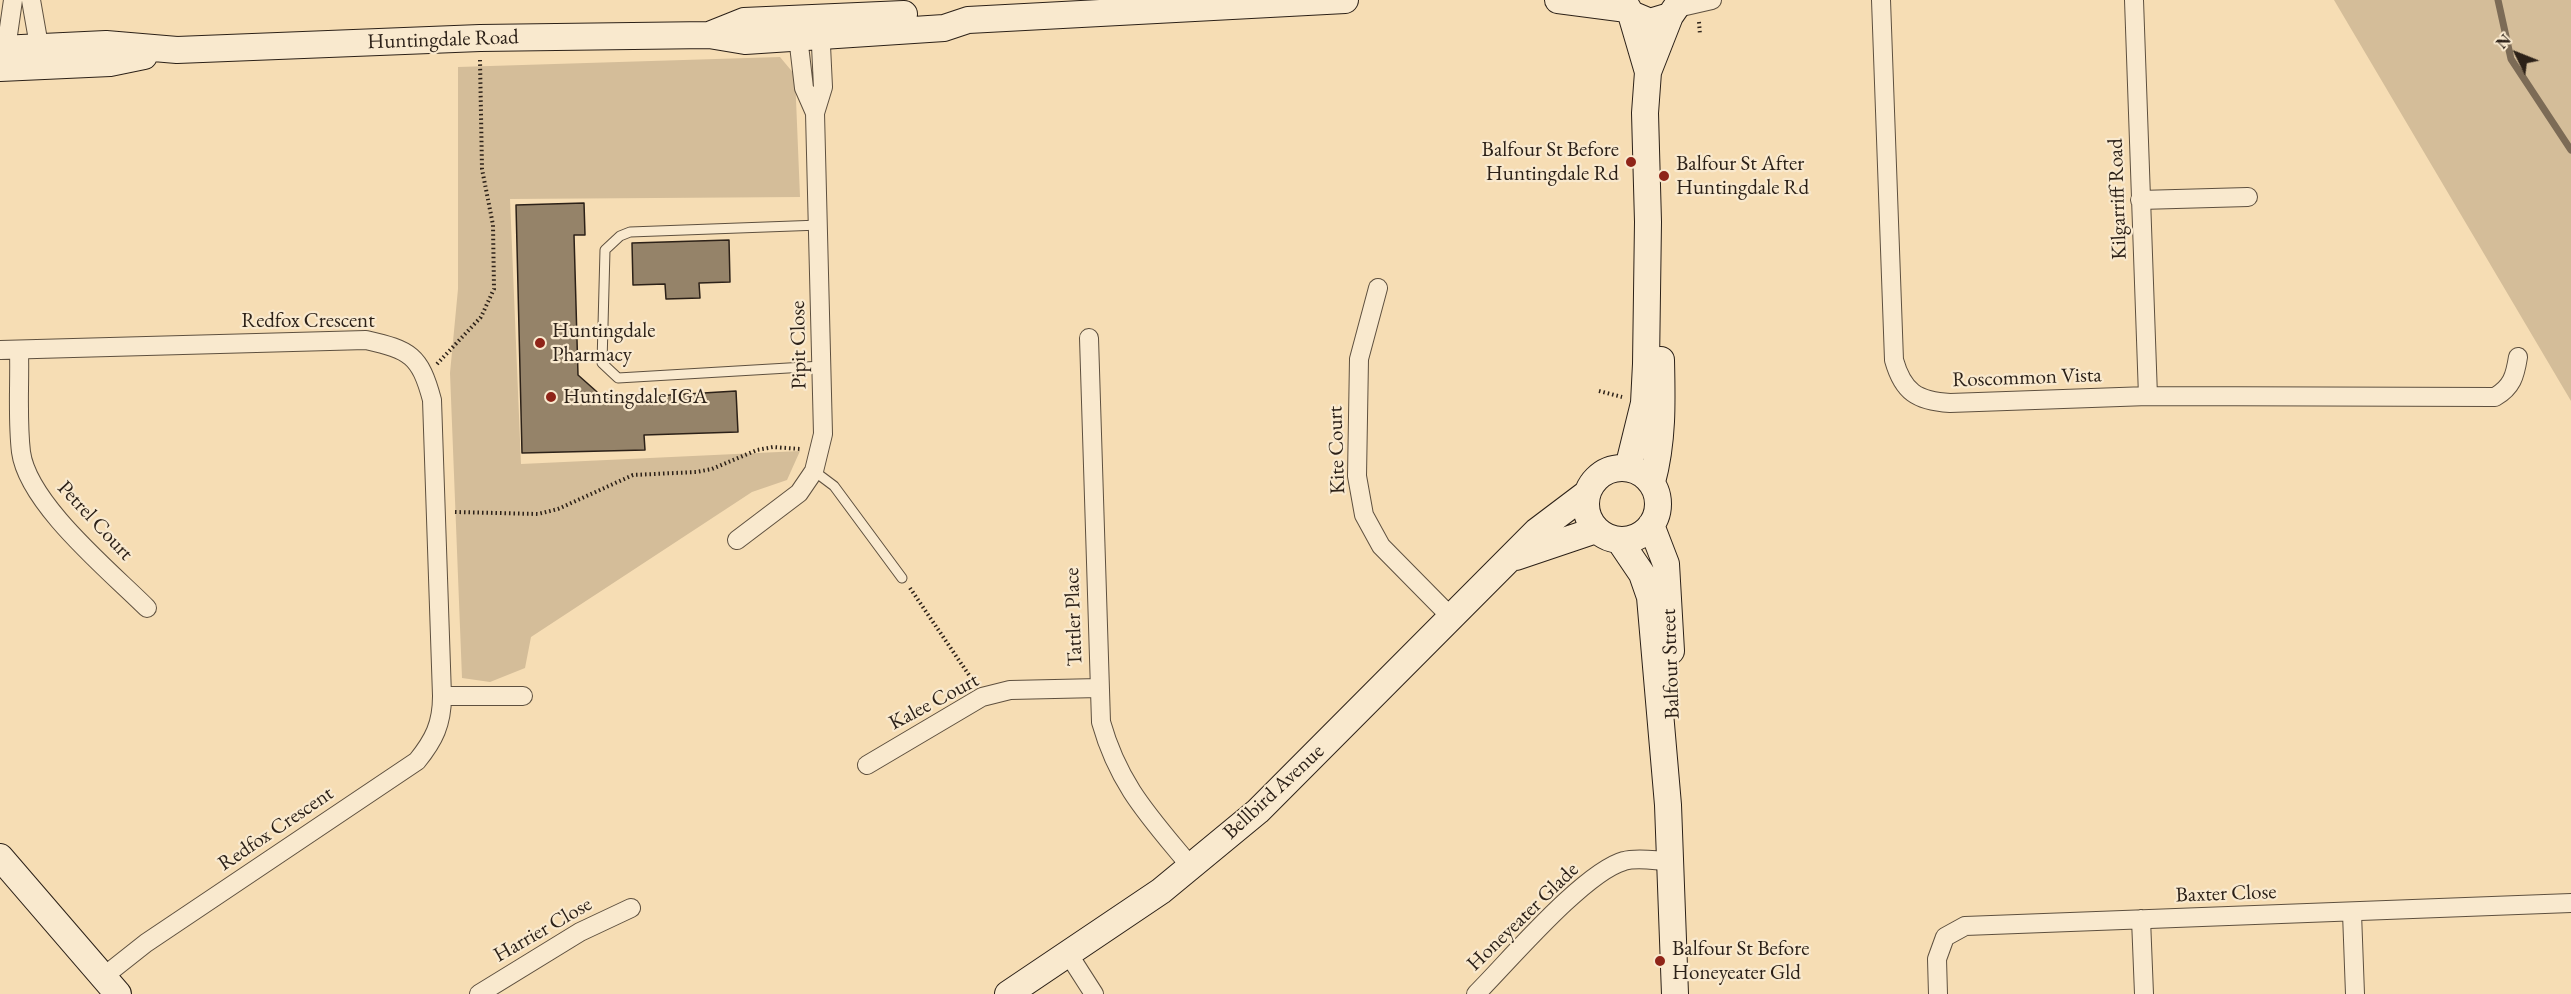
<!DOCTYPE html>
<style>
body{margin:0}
#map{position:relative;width:2571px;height:994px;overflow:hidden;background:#f6ddb4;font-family:"EB Garamond",serif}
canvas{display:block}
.north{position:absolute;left:2487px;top:24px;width:60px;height:60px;-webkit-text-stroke:4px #f9e9ce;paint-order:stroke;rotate:313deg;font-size:16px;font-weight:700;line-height:24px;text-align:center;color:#2c2118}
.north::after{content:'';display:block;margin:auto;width:21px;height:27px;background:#2c2118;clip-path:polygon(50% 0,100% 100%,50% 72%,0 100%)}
</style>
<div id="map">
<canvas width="2571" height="994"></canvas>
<div class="north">N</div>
</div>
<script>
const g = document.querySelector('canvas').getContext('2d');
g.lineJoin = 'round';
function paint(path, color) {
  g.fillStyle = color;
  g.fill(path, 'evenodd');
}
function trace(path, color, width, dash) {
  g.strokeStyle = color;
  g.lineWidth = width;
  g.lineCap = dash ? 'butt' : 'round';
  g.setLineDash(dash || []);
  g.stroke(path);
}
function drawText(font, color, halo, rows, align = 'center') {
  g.font = font + ' "EB Garamond",serif';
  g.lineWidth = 4.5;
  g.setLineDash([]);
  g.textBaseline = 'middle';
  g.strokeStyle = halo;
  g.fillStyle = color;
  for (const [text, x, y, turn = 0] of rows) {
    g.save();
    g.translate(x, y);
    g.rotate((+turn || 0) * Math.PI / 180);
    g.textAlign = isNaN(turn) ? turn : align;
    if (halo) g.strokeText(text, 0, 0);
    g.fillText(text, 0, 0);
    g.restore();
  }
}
paint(new Path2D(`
 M2334,0H2571V401Z
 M780,57L795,75L800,197L510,199L521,464L800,451L787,480L752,492L531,637L525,668L490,682L462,678L450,373L458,289V67Z`), '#d4bd99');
trace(new Path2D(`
 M2498,0L2511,59L2571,150`), '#7c6b56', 7);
const building = new Path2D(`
 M584,203L585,235H574L578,375L605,399L736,391L738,432L644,435L645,450L522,453L516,205Z
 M729,240L730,282L699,283L700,298L666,299L665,284L633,285L632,243Z`);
paint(building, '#958369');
trace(building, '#2c2118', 1.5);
const lane = new Path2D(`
 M820,225L630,232L620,236L605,250L602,363L618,378L822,366
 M814,471L834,486L902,578`);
const street = new Path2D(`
 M31,0L41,57
 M1881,0L1894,360C1903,392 1917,401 1950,403L2148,396L2495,397C2512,387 2515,376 2518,357
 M2134,0L2148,396
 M1677,8L1712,0
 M797,28L804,88L815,113
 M8,60L6,49L13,0
 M2140,200L2248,197
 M1378,288L1359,359L1357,476L1364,515L1381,546L1450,616
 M1089,338L1101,722C1119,786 1150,817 1191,867
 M0,350L366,340C410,350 420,355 432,400L442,696C442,724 434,740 417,761L146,943L103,977
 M19,350C20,383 17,418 21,452C28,504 110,571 147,608
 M737,540L799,493L814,471L823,434L815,113L823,87L820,25
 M442,696H523
 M867,765L982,697L1010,690L1099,688
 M2352,913L2355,994
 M2141,919L2144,994
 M1069,955L1094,994
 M479,994L580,932L631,908
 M1476,994C1508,962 1584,872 1624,861C1637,857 1657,861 1671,861
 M1938,994L1937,959L1945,937L1965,926L2571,903`);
const secondary = new Path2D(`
 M1558,0L1627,9
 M1623,0L1631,14L1650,22L1670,16L1681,0
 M1631,14L1648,72
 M709,35L744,21L904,14
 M0,49L106,44L177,50L480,38L709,35L745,41L944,28L968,20L1345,0
 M0,68L110,63L144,56
 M1586 504a36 36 0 1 1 72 0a36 36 0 1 1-72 0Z
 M1628,468L1644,403L1646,364L1648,222L1645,113L1648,72L1670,16
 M1652,482C1663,441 1662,402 1661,360
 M1651,525L1666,564L1671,651
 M1619,540L1642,574L1650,597L1668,805L1675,994
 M1516,557L1596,530
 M0,857L118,994
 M1008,994L1161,891L1258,811L1537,531L1586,494`);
trace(lane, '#5e503f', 11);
trace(street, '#5e503f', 20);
trace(secondary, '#2c2118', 28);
trace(new Path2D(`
 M1699,22L1700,35
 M437,364L481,317L494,289L493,225L482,169L480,60
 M1599,391L1622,397
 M455,512L538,514L558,509L633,475L696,472L712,469L757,450L773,447L800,449
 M910,588L973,681`), '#2c2118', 4, [1.5, 3]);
trace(lane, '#f9e9ce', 9);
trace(street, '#f9e9ce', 18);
trace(secondary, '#f9e9ce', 26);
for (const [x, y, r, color] of [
 [1631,162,6,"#8f2418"],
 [1664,176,6,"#8f2418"],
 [540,343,6,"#8f2418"],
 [551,397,6,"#8f2418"],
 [1660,961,6,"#8f2418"]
]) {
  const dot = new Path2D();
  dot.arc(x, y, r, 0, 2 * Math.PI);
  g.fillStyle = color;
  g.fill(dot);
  trace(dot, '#f9e9ce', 2);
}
drawText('21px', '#2c2118', '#f9e9ce', [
 ["Huntingdale Road",443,40,-2],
 ["Kilgarriff Road",2118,199,-92],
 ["Redfox Crescent",308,321],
 ["Pipit Close",799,345,-91],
 ["Roscommon Vista",2027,378,-2],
 ["Kite Court",1337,450,-92],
 ["Petrel Court",95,521,47],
 ["Tattler Place",1074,617,-92],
 ["Balfour Street",1671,664,-92],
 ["Kalee Court",934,702,-28],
 ["Bellbird Avenue",1274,792,-43],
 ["Redfox Crescent",276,829,-34],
 ["Baxter Close",2226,894,-2],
 ["Honeyeater Glade",1523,917,-44],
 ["Harrier Close",543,930,-30]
]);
drawText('21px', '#2c2118', '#f9e9ce', [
 ["Balfour St Before",1619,150,"right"],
 ["Huntingdale Rd",1619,174,"right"],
 ["Balfour St After",1676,164],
 ["Huntingdale Rd",1676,188],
 ["Huntingdale",552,331],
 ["Pharmacy",552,355],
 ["Huntingdale IGA",563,397],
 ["Balfour St Before",1672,949],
 ["Honeyeater Gld",1672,973]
], 'left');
</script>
